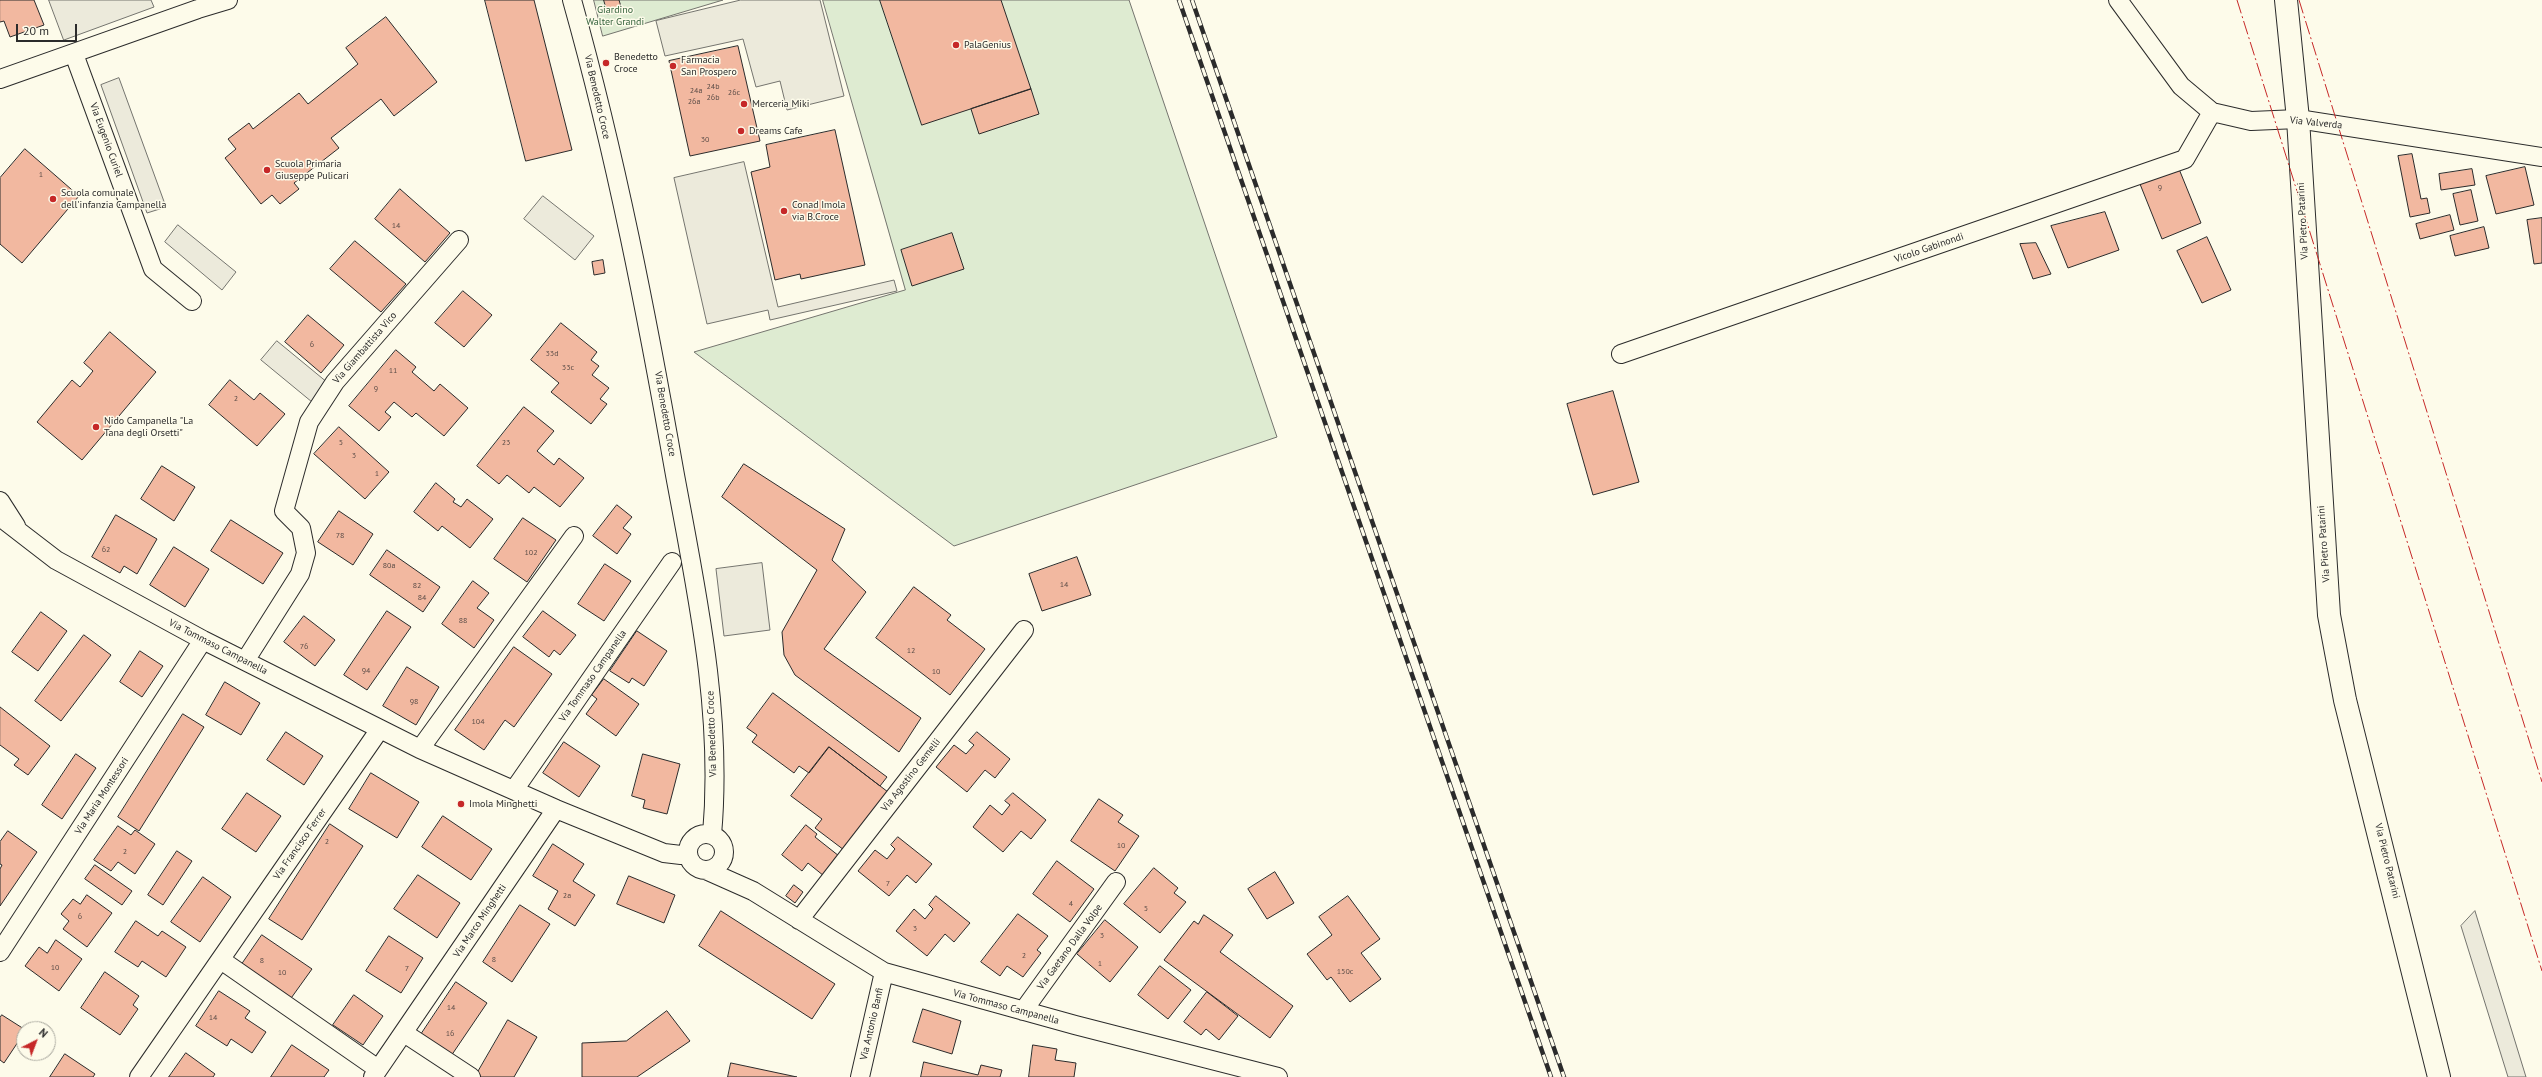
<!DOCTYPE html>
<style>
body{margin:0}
#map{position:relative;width:2542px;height:1077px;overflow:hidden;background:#fdfbea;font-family:"PT Sans",sans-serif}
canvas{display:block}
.north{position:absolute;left:16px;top:1021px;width:40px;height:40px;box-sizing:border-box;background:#fdfbea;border:1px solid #a9a89e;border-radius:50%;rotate:42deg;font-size:11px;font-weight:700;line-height:16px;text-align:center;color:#2b2b2b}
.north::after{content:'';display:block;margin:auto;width:14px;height:18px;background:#c62828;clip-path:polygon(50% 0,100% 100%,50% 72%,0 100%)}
.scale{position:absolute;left:16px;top:24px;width:61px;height:18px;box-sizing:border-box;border:2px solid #2b2b2b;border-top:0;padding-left:5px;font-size:12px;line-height:14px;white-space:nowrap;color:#2b2b2b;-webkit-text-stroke:3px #fdfbea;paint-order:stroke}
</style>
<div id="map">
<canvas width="2542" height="1077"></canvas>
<div class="north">N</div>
<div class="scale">20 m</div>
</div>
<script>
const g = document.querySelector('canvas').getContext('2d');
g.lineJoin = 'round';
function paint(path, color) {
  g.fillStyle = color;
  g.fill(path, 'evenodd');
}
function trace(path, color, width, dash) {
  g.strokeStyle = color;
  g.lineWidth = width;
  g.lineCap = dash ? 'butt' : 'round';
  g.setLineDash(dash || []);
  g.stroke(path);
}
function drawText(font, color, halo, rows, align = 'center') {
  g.font = font + ' "PT Sans",sans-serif';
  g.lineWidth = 3;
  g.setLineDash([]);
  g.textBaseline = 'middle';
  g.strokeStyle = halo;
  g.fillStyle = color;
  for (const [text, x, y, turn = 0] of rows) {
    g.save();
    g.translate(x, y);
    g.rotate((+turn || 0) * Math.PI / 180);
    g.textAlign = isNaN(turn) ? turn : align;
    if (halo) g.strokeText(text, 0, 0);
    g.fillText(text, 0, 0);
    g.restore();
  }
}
const green = new Path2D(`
 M594,0H723L603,36Z
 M823,0H1129L1277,437L954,546L694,352L905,290Z`);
paint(green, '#deebd1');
trace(green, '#74746e', 1);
const parking = new Path2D(`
 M49,0H151L154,7L64,40Z
 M741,0H820L844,96L787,110L780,81L756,87L743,39L665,56L656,21Z
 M119,78L166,207L147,213L101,85Z
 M744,162L778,307L894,280L897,291L770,320L768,310L707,324L674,178Z
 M543,196L594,236L575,260L524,219Z
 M178,225L236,272L222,290L165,242Z
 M277,341L328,383L312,402L261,360Z
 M762,563L770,630L724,636L716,569Z
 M2475,911L2526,1077H2508L2461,926Z`);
paint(parking, '#eceadb');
trace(parking, '#74746e', 1);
const building = new Path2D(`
 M0,0H34L44,25L10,37L4,21L0,22Z
 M485,0H534L572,150L526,161Z
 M604,0H619L622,10L608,14Z
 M880,0H1001L1031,89L922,125Z
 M386,17L437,82L394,116L381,99L331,138L339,148L294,183L299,189L280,204L272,195L261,204L225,158L236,149L228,139L249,123L253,129L299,93L308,104L358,64L346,48Z
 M738,46L760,141L690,156L669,61Z
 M1031,89L1039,114L979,134L971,109Z
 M835,130L865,265L801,279L800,274L775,280L751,172L770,167L766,145Z
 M25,149L79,196L22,263L0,244V178Z
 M2412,154L2421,199L2427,198L2430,213L2410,217L2398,156Z
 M2525,167L2534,205L2496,214L2486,176Z
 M2179,169L2201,223L2162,239L2140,184Z
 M2472,169L2475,185L2441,190L2439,174Z
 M400,189L450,233L425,262L375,219Z
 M2471,190L2478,221L2460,225L2453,194Z
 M2105,212L2119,250L2068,268L2051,226Z
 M2450,215L2454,230L2420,239L2416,224Z
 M2542,218V263L2534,264L2527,220Z
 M2484,227L2489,248L2455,256L2450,236Z
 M952,233L964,269L912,286L901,250Z
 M2207,237L2231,290L2202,303L2177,251Z
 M355,241L406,284L381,312L330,269Z
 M2036,243L2051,274L2033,279L2020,244Z
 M603,260L605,273L594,275L592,262Z
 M463,291L492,315L464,347L435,323Z
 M308,315L344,345L321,373L285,342Z
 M561,323L597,352L591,360L599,366L592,375L609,388L600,399L607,404L591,424L551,392L559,383L531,360Z
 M110,332L156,372L82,460L37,422L72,380L80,387L93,371L84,363Z
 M396,350L416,367L412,372L434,391L440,384L468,408L444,436L416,413L412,417L394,402L385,412L391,417L379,431L349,406Z
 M230,380L254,400L260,393L285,414L257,446L209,405Z
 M1613,391L1639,482L1593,495L1567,404Z
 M524,407L554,431L537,451L554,465L559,458L584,478L560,507L534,487L529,493L507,475L499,484L477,466Z
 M339,427L389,472L365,499L314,454Z
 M744,464L845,529L832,560L866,592L824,649L921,718L899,752L795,675L784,655L782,632L817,570L722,497Z
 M162,466L195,487L174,521L141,499Z
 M436,483L455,499L453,502L461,507L467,499L493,519L470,548L442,526L438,531L414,512Z
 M617,505L632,517L623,528L631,534L617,554L593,536Z
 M339,511L373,534L353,565L318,542Z
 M116,515L157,539L137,574L124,566L120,573L92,557Z
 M523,518L556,540L527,582L494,559Z
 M231,520L283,553L263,584L211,551Z
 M174,547L209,569L185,607L150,585Z
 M387,550L440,587L423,612L370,575Z
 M1077,557L1091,595L1042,611L1029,574Z
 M605,564L631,581L604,621L578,604Z
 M473,581L489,593L477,608L494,620L474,648L442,624Z
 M914,587L951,615L947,620L985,649L950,695L876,638Z
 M387,611L411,627L367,690L344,675Z
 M543,611L576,635L560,655L554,650L549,657L523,637Z
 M41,612L67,631L38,671L12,652Z
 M304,616L335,640L315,666L284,642Z
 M637,631L667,651L644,686L632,678L629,683L610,671Z
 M84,635L111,655L61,721L35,701Z
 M514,647L552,674L514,727L505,720L484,750L455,730Z
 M140,651L163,666L142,697L120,682Z
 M407,667L439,687L416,725L383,706Z
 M604,679L639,704L616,736L586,714L597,699L592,695Z
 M225,682L260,703L241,735L206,715Z
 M773,693L887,777L880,786L829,747L809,773L799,766L794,773L752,742L757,735L747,728Z
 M0,707L50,746L28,775L14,765L19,759L0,745Z
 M183,714L204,727L139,831L118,817Z
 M286,732L323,756L304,785L267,760Z
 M977,732L1010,759L995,778L985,770L967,792L936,767L954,745L966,754L974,745L969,741Z
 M564,742L600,766L579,797L543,773Z
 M829,747L888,792L844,850L815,828L822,819L791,796Z
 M76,754L96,768L62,819L42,805Z
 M643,754L680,764L667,814L643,808L645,800L632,796Z
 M371,773L419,802L397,838L349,809Z
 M247,793L281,816L256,852L222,829Z
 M1013,793L1046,820L1031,839L1021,831L1003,852L973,827L990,805L1002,815L1010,805L1005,801Z
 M1099,799L1123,815L1118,822L1139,836L1115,871L1071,841Z
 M443,816L492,849L471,880L422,847Z
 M330,824L363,846L302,940L269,919Z
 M806,825L817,834L815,837L839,856L824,876L808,863L802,871L782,855Z
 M118,826L131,835L135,830L155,844L135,874L118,862L111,871L94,860Z
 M8,831L37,852L0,906V869L2,865L0,864V842Z
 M898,837L932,864L916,883L907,875L889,896L858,871L875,850L887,859L895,849L891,845Z
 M553,844L584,864L573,881L595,895L575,926L548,909L558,891L533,876Z
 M177,851L192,861L163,905L148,895Z
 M1057,861L1094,889L1070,922L1033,894Z
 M95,865L132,891L122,905L85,879Z
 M1154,868L1178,888L1174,893L1186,902L1160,933L1124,904Z
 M1275,872L1294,903L1267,919L1248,889Z
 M418,875L460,903L437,938L394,909Z
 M629,876L675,895L664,923L617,904Z
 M203,877L231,897L200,942L171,922Z
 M794,885L803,892L795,903L786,896Z
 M87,895L112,913L87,947L63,929L69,921L61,914L73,899L80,904Z
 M936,896L970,923L954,942L945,934L927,956L896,931L914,909L925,919L933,909L929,905Z
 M1348,896L1380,939L1361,953L1381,979L1350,1002L1331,977L1327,980L1307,954L1332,935L1319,917Z
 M520,905L550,924L512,982L483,962Z
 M721,911L835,984L812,1019L699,946Z
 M1018,914L1048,936L1037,950L1041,953L1023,977L1007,966L1000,976L981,962Z
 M1204,915L1233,935L1220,952L1293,1006L1270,1038L1164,960L1194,921L1198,924Z
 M1105,920L1138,947L1110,982L1077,954Z
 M136,921L158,936L162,931L186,947L166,977L142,961L138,967L115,952Z
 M262,935L312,969L289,1001L240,967Z
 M389,936L423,958L401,993L366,971Z
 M56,940L82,959L59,991L25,966L39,947L47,953Z
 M1160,966L1191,990L1168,1019L1138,995Z
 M105,972L139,996L133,1005L138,1009L120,1035L81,1008Z
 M456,982L487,1003L449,1059L418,1039Z
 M219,991L250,1011L245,1018L266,1032L252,1053L231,1039L227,1046L196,1026Z
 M1207,992L1238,1016L1219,1040L1206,1029L1201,1035L1184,1022Z
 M354,995L383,1016L363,1045L333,1025Z
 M923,1009L961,1021L952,1054L913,1042Z
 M667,1011L690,1041L637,1077H582V1043L626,1041Z
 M2,1015L24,1029V1033L4,1063L0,1060V1018Z
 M508,1020L537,1037L514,1077H475Z
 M292,1045L329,1070L324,1077H271Z
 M1033,1045L1057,1049L1055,1060L1076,1063L1074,1077H1029Z
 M186,1053L215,1074L213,1077H169Z
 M65,1054L95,1074L93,1077H50Z
 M924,1062L978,1075L981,1065L1002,1070L1000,1077H921Z
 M731,1063L797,1077H728Z`);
paint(building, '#f2b8a0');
trace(building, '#2b2b2b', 1);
const minor = new Path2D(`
 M572,0C616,156 647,316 675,475C697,594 723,713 712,835
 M2118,0L2181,86L2212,112L2251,121L2298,119L2542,157
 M74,54L153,269L192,301
 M0,79L198,9L228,0
 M1621,354L2185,159L2212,112
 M0,501L16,526
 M0,517L56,560L203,640L420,749L556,809L664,853L681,855L688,852
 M245,661L300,574L306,553L301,528L284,511L309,422L335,382L459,240
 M420,749L574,536
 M514,790L672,562
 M688 852a18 18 0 1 1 36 0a18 18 0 1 1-36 0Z
 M708,871L753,891L884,972L1075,1025L1278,1077
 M799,920L1024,630
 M0,952L203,640
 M221,960L378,1069
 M1023,1011L1116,882
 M404,1033L471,1077
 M139,1077L380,729
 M373,1077L556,809
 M860,1077L884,972`);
const secondary = new Path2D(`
 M2286,0L2298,119L2329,615L2345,700L2439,1077`);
trace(minor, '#2b2b2b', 20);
trace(secondary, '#2b2b2b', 24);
trace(minor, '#fdfbea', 18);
trace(secondary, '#fdfbea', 22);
const rail = new Path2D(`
 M1179,0L1551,1077
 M1192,0L1564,1077`);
trace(rail, '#2b2b2b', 4.5);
trace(rail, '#fdfbea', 3, [9]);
trace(new Path2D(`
 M2237,0L2542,971
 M2299,0L2542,782`), '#c62828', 1, [14, 3, 2, 3]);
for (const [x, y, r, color] of [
 [956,45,4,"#c62828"],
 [606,63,4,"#c62828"],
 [673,66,4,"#c62828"],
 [744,104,4,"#c62828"],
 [741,131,4,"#c62828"],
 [267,170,4,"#c62828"],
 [53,199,4,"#c62828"],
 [784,211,4,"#c62828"],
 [96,427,4,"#c62828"],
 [461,804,4,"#c62828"]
]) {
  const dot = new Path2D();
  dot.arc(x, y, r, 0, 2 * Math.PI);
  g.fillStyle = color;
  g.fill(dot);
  trace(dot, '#fdfbea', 1.5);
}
drawText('8px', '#5d4e48', null, [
 ["24b",713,87],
 ["24a",696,91],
 ["26c",734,93],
 ["26b",713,98],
 ["26a",694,102],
 ["30",705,140],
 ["1",41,175],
 ["9",2160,188],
 ["14",396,226],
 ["6",312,345],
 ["33d",552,354],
 ["33c",568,368],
 ["11",393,371],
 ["9",376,389],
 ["2",236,399],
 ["5",341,443],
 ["23",506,443],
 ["3",354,456],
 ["1",377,474],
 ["78",340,536],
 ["62",106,550],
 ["102",531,553],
 ["80a",389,566],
 ["14",1064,585],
 ["82",417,586],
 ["84",422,598],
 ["88",463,621],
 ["76",304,647],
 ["12",911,651],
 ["94",366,671],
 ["10",936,672],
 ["98",414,702],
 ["104",478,722],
 ["2",327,842],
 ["10",1121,846],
 ["2",125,852],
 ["7",888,884],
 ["2a",567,896],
 ["4",1071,904],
 ["5",1146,909],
 ["6",80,917],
 ["3",915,929],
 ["3",1102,936],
 ["2",1024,956],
 ["8",494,960],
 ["8",262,961],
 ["1",1100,964],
 ["10",55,968],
 ["7",407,969],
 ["150c",1345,972],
 ["10",282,973],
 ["14",451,1008],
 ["14",213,1018],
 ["16",450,1034]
]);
drawText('10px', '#34623c', '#fdfbea', [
 ["Giardino",615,10],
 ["Walter Grandi",615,22]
]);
drawText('10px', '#2b2b2b', '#fdfbea', [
 ["PalaGenius",964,45],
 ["Benedetto",614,57],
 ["Croce",614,69],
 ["Farmacia",681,60],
 ["San Prospero",681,72],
 ["Merceria Miki",752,104],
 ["Dreams Cafe",749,131],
 ["Scuola Primaria",275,164],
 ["Giuseppe Pulicari",275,176],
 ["Scuola comunale",61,193],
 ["dell'infanzia Campanella",61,205],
 ["Conad Imola",792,205],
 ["via B.Croce",792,217],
 ["Nido Campanella \"La",104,421],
 ["Tana degli Orsetti\"",104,433],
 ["Imola Minghetti",469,804]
], 'left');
drawText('10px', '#2b2b2b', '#fdfbea', [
 ["Via Benedetto Croce",597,97,77],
 ["Via Valverda",2316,123,6],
 ["Via Eugenio Curiel",106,140,70],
 ["Via Pietro Patarini",2303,221,-93],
 ["Vicolo Gabinondi",1929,248,-19],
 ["Via Giambattista Vico",365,348,-49],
 ["Via Benedetto Croce",665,414,80],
 ["Via Pietro Patarini",2324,544,-94],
 ["Via Tommaso Campanella",218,647,27],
 ["Via Tommaso Campanella",593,676,-55],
 ["Via Benedetto Croce",712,734,-92],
 ["Via Agostino Gemelli",911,775,-52],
 ["Via Maria Montessori",102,796,-57],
 ["Via Francisco Ferrer",300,844,-55],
 ["Via Pietro Patarini",2387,861,76],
 ["Via Marco Minghetti",480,921,-56],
 ["Via Gaetano Dalla Volpe",1070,947,-54],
 ["Via Tommaso Campanella",1006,1007,15],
 ["Via Antonio Banfi",872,1024,-77]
]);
</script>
